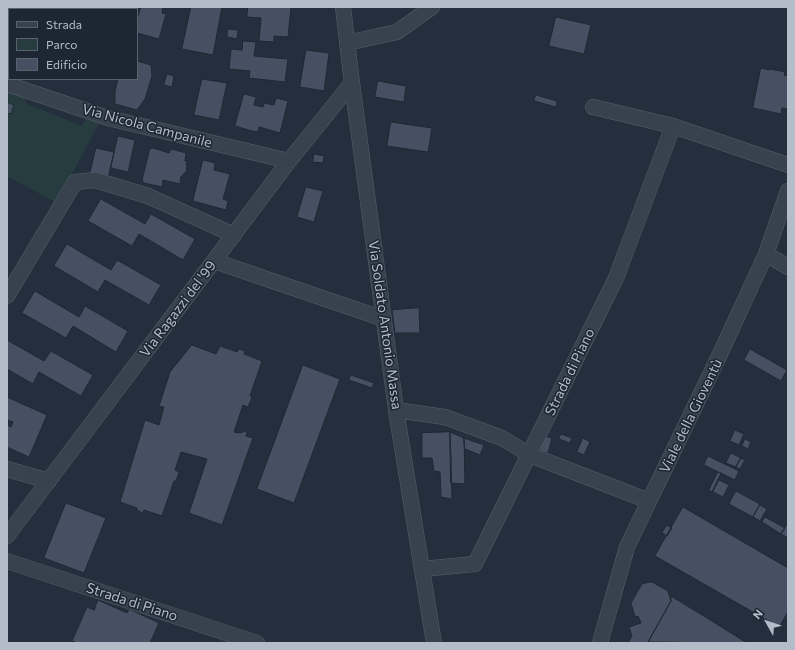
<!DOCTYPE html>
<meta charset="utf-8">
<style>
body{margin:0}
#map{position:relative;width:795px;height:650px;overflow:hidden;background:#242f3e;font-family:Commissioner,sans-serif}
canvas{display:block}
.frame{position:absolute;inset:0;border:8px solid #b4bcc9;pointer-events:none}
.legend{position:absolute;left:8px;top:8px;width:130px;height:72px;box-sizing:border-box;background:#1d2633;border:1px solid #59626f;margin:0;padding:5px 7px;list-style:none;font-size:12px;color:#b4bcc9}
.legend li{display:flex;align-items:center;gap:8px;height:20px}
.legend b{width:20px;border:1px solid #59626f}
.north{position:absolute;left:747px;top:602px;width:40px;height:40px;-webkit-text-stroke:3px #1d2633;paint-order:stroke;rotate:310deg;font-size:11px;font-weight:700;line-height:16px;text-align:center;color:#b4bcc9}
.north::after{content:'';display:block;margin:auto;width:14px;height:18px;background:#b4bcc9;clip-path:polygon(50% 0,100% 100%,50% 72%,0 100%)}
</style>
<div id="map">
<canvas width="795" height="650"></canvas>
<div class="frame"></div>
<ul class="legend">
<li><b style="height:5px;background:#38414e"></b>Strada</li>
<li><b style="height:11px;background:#263c3f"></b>Parco</li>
<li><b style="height:11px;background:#455162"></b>Edificio</li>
</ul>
<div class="north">N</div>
</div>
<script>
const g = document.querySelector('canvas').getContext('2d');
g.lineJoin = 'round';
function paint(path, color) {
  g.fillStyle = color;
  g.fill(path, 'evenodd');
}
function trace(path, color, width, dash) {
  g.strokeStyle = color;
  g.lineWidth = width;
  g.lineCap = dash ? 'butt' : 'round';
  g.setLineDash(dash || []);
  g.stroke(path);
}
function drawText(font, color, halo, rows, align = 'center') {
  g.font = font + ' Commissioner,sans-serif';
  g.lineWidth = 3;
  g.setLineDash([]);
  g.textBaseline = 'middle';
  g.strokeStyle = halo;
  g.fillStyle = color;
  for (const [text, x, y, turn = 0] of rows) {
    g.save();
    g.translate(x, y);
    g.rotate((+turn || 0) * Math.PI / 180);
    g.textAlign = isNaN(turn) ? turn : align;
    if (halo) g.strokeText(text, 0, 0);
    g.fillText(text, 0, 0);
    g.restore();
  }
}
paint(new Path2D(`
 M7,88L27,95L25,103L82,126L88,115L100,121L57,203L7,176Z`), '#263c3f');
const building = new Path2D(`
 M47,7H68L69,9H48Z
 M77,7H118V9H73Z
 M141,7H163L162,13L166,14L159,39L137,33V20Z
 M191,7H222L213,55L182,49Z
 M248,7H291L288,37L274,36V42L259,41L261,18L247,17Z
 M556,17L591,25L584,54L549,46Z
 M228,29L238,30L237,39L227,37Z
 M243,41L256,42L254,56L288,59L285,82L249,78L250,71L229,69L231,49L242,50Z
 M306,50L329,53L324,91L300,87Z
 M137,61L151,65L152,76L145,99L137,110L115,104V91L118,79H137Z
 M761,68L769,70L770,69L785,72L784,75L788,76V109L782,108L781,114L753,108Z
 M167,74L174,76L172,87L164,85Z
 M202,79L227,83L219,120L194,115Z
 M378,81L406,86L404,102L375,97Z
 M244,94L256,97L254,105L263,107L264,103L274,105L276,98L288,101L280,133L259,127L258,132L252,131L235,126Z
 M536,95L557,101L556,107L534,101Z
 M7,102L14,105L11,114L7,113Z
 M391,122L432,128L428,152L387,146Z
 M118,136L135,140L128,172L111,168Z
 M96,148L114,152L108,178L90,174Z
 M153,148L169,153L171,149L186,153L185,161H187L186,165H187L186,173H184L183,176H181L180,184L163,180L162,187L144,183L142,180L149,152V150Z
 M314,154L324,156L323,163L313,162Z
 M203,160L215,163L214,170L230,174L223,199L228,201L226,210L193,201Z
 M306,187L323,191L314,222L297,217Z
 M101,199L145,224L151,214L195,239L183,260L139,234L132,246L88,221Z
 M67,244L111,270L117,260L161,285L149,305L105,280L98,292L54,266Z
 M35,291L79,317L85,306L128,331L116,352L73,326L66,338L22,313Z
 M419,308L420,333H395L392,310Z
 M7,340L44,361L51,351L93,375L81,396L39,372L33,384L7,369Z
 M192,345L216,354L220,346L237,352L239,349L245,351L244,354L262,361L250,396L252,397L248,407L243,405L234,432L240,433L245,431L247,433L246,436L253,438L222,525L189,513L207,459L181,452L175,470L179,472L176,481H174L162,516L144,510L143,513L137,510V508L120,502L145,420L159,425L164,407L159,406L170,372Z
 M750,349L787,370L781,381L744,360Z
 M303,365L340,379L294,503L257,489Z
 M351,375L374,383L372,388L349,380Z
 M7,397L47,415L29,457L7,447V425L11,427L13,422L7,420Z
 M735,430L744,434L739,445L730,441Z
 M450,432L451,457L452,499L441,497L440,472L434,471L432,458H422V433Z
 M450,432L464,438L465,484L451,483Z
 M561,434L572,438L570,443L559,439Z
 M544,436L552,438L548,453L540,451Z
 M464,438L484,445L480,455L465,449Z
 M583,438L590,442L584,455L577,452Z
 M745,439L751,442L748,449L742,446Z
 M731,453L741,458L736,467L726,463Z
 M708,456L739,471L735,480L704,465Z
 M741,458L745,460L740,469L736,467Z
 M718,472L721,473L712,492L709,490Z
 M719,480L729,485L723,497L713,492Z
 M736,491L760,504L753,517L729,504Z
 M66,503L106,518L84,573L44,558Z
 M760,505L767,509L760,521L753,517Z
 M683,507L788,568V612L779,627L655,556Z
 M765,517L785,528L781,534L762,522Z
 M788,523V538L781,534Z
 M667,525L672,528L667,536L662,533Z
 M652,582L668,591L671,601L648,642L649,643H628L632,636L629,627L641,623L638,616L635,617L631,603L642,584Z
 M671,596L707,618L747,643L648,642L671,601Z
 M98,600L127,613L129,609L159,623L150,643H77L72,641L87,607L94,610Z`);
paint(building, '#455162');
trace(building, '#1f2835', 1);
const minor = new Path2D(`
 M343,7L352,83L396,410L434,643
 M347,43L397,32L432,7
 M7,84L108,118L289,161
 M593,107L673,126L788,165
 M766,254L788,267
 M214,261L384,319
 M7,296L75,182L95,180L148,196L234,235
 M396,410L445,417L502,438L530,455L649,501
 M7,469L49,481
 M7,536L289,161L352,83
 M7,561L257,643
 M422,569L475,564L616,278L673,126
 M600,643L627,547L721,352L766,254L788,191`);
trace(minor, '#565f6c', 16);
trace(minor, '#38414e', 15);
drawText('14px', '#b4bcc9', '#1d2633', [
 ["Via Nicola Campanile",147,126,15],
 ["Via Ragazzi del '99",178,309,-53],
 ["Via Soldato Antonio Massa",385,325,82],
 ["Strada di Piano",570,372,-64],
 ["Viale della Gioventù",691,416,-64],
 ["Strada di Piano",132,602,18]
]);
</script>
